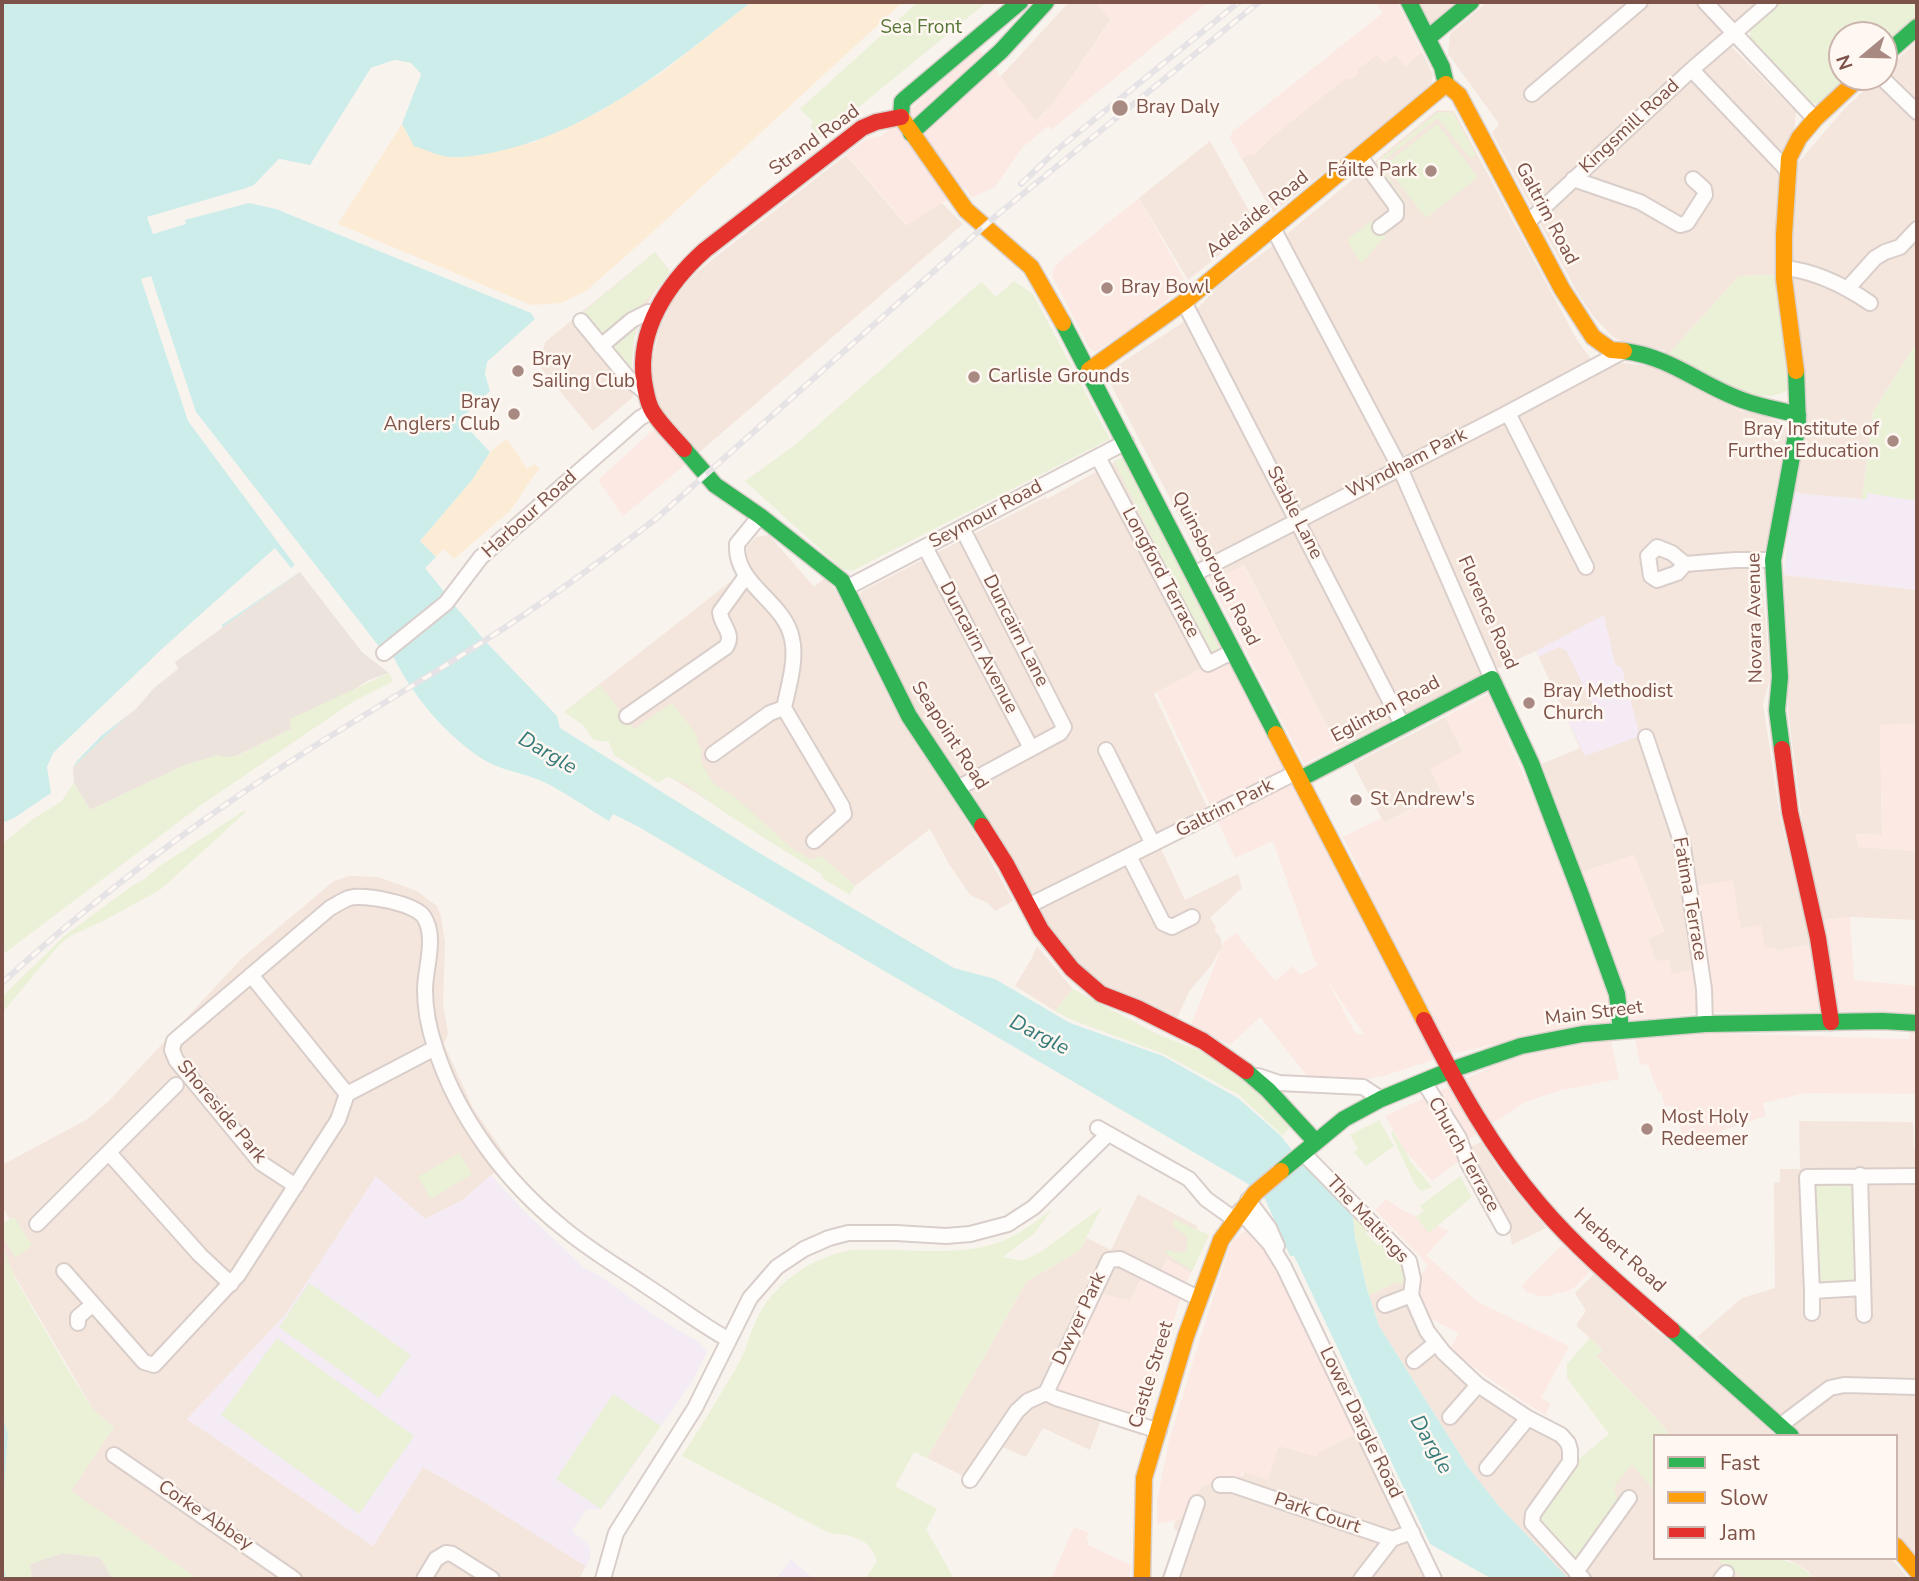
<!DOCTYPE html>
<meta charset="utf-8">
<style>
body{margin:0}
#map{position:relative;width:1919px;height:1581px;overflow:hidden;background:#f9f3ee;font-family:"Nunito Sans",sans-serif}
canvas{display:block}
.frame{position:absolute;inset:0;border:4px solid #7d5248;pointer-events:none}
.legend{position:absolute;left:1653px;top:1434px;width:245px;height:126px;box-sizing:border-box;background:#fff7f1;border:2px solid #cbb5ad;margin:0;padding:9px 12px;list-style:none;font-size:21px;color:#7d5248}
.legend li{display:flex;align-items:center;gap:14px;height:35px}
.legend b{width:35px;border:2px solid #cbb5ad}
.north{position:absolute;left:1828px;top:21px;width:70px;height:70px;box-sizing:border-box;background:#fff7f1;border:2px solid #cbb5ad;border-radius:50%;rotate:251deg;font-size:19px;font-weight:700;line-height:28px;text-align:center;color:#7d5248}
.north::after{content:'';display:block;margin:auto;width:24px;height:32px;background:#a88a82;clip-path:polygon(50% 0,100% 100%,50% 72%,0 100%)}
</style>
<div id="map">
<canvas width="1919" height="1581"></canvas>
<div class="frame"></div>
<ul class="legend">
<li><b style="height:9px;background:#30b455"></b>Fast</li>
<li><b style="height:9px;background:#ff9f0a"></b>Slow</li>
<li><b style="height:9px;background:#e5322d"></b>Jam</li>
</ul>
<div class="north">N</div>
</div>
<script>
const g = document.querySelector('canvas').getContext('2d');
g.lineJoin = 'round';
function paint(path, color) {
  g.fillStyle = color;
  g.fill(path, 'evenodd');
}
function trace(path, color, width, dash) {
  g.strokeStyle = color;
  g.lineWidth = width;
  g.lineCap = dash ? 'butt' : 'round';
  g.setLineDash(dash || []);
  g.stroke(path);
}
function drawText(font, color, halo, rows, align = 'center') {
  g.font = font + ' "Nunito Sans",sans-serif';
  g.lineWidth = 5;
  g.setLineDash([]);
  g.textBaseline = 'middle';
  g.strokeStyle = halo;
  g.fillStyle = color;
  for (const [text, x, y, turn = 0] of rows) {
    g.save();
    g.translate(x, y);
    g.rotate((+turn || 0) * Math.PI / 180);
    g.textAlign = isNaN(turn) ? turn : align;
    if (halo) g.strokeText(text, 0, 0);
    g.fillText(text, 0, 0);
    g.restore();
  }
}
paint(new Path2D(`
 M1069,2H1094L1111,19L1053,104L1035,121L1000,77Z
 M1410,2H1468L1428,35Z
 M1487,2H1757L1720,35L1796,112L1779,275L1739,276L1667,356L1664,350L1622,342L1611,335L1593,316L1577,292L1492,133L1499,124L1448,54L1450,34Z
 M1917,41V342L1873,412L1862,499L1804,494L1791,491L1789,290L1791,171L1845,108Z
 M1422,52L1433,75L1431,86L1425,92L1273,213L1242,159L1377,54L1396,55L1405,66Z
 M1437,110L1454,111L1577,340L1591,359L1656,367L1741,411L1761,414L1779,422L1790,433L1773,522L1761,567L1770,679L1763,704L1780,816L1811,944L1777,951L1775,948H1764L1740,928V921L1715,883L1698,886L1672,791L1651,732L1678,853L1696,970L1671,974L1656,962L1648,938L1664,931L1634,855L1582,872L1542,764L1580,748L1536,651L1481,676L1338,747L1244,565L1211,582L1196,549L1108,379L1109,371L1188,319L1219,285L1271,247Z
 M1210,141L1257,225L1188,280L1139,198Z
 M846,155L906,225L941,202L963,224L694,457L658,405L653,387V357L660,327L672,302L690,279L708,263Z
 M655,252L669,270L651,297L634,338L631,361L633,397L593,431L539,366L545,342Z
 M1127,455L1228,648L1206,660L1201,669L1154,694L1208,809L1155,836L1185,900L1238,874L1242,888L1210,918L1216,927L1214,929L1221,939L1222,947L1210,967L1190,990L1176,1020L1112,990L1091,975L1057,940L969,787L916,717L860,595L862,591L1046,497L1047,499Z
 M769,535L814,587L825,578L836,591L888,696L983,847L1013,901L995,911L988,903L970,895L949,864L930,829L855,886L822,857L814,866L564,712L749,567L746,557L747,547L756,537Z
 M1784,575L1917,590V724L1880,725L1882,835L1856,834L1859,847L1917,851V920L1850,917L1818,921L1803,828L1788,711Z
 M1445,717L1463,752L1442,793L1384,823L1353,764Z
 M349,876L378,877L417,891L437,906L441,916L445,943L443,1004L448,1034L444,1044L473,1108L509,1160L464,1199L425,1219L376,1177L286,1314L187,1419L373,1546L423,1467L479,1499L586,1566L579,1579H198L70,1491L114,1427L94,1411L2,1254V1231L19,1235L2,1206V1165L86,1120L109,1101L241,959L334,881Z
 M1037,946L1073,989L1055,1011L1015,986L1032,958Z
 M1799,1121L1913,1122L1914,1149H1917V1560L1896,1537V1436H1802L1697,1337L1742,1298L1775,1288L1774,1183L1780,1182V1169H1800Z
 M1481,1142L1503,1176L1546,1228L1512,1245L1509,1228L1468,1148Z
 M1138,1194L1197,1226L1196,1230L1209,1235L1191,1273L1167,1259L1159,1275L1145,1269L1131,1301L1058,1391L1146,1419L1139,1438L1138,1434L1100,1422L1090,1450L1043,1428L1026,1457L1000,1446L975,1482L927,1458L1026,1282L1080,1250L1087,1238L1111,1250Z
 M1594,1274L1640,1317L1708,1373L1776,1436H1669L1661,1423L1596,1356L1602,1350L1576,1325L1586,1311L1575,1293Z
 M1395,1283L1414,1284L1422,1313L1442,1342L1461,1364L1489,1385L1543,1420L1565,1431L1578,1460L1609,1434L1655,1492V1558H1715L1744,1579H1569L1498,1505L1468,1467L1379,1326L1369,1295Z
 M1356,1434L1424,1579H1161L1178,1532L1174,1528L1175,1521L1182,1517L1190,1496L1206,1484L1220,1479L1243,1476L1244,1472L1279,1446L1317,1453Z
 M1786,1558H1891L1909,1579H1814L1808,1571Z`), '#f4e6dc');
paint(new Path2D(`
 M1094,2H1208L1051,130L1048,126L1022,148L995,187L971,198L965,188L907,225L846,154L868,138L881,136L978,48L1036,121L1053,104L1111,20Z
 M1375,2H1397L1422,52L1405,67L1396,55L1385,64L1377,55L1357,70L1359,73L1349,80L1346,78L1275,135L1253,156L1251,154L1242,159L1230,138L1232,132L1383,13Z
 M1139,198L1187,284L1132,328L1095,352L1090,349L1052,276L1053,269L1058,263Z
 M655,428L685,465L623,516L598,480Z
 M1243,565L1338,747L1304,764L1211,582Z
 M1228,648L1349,882L1362,875L1343,837L1381,818L1385,823L1442,794L1430,769L1463,751L1445,717L1488,694L1551,837L1596,965L1611,961L1582,872L1634,855L1664,932L1648,939L1656,961L1669,959L1672,974L1703,968L1695,892L1698,886L1733,880L1740,928L1761,925L1765,948H1776L1777,951L1822,942L1818,921L1850,917L1854,980L1917,986V1016L1706,1012L1543,1033L1452,1054L1383,1076L1346,1083L1308,1077L1260,1017L1230,1045L1190,1027L1224,942L1236,933L1275,981L1293,966L1300,975L1318,965L1314,959L1273,841L1235,858L1157,693L1201,669L1206,660ZM1327,980L1363,1033V1034H1356Z
 M1917,724V851L1859,847L1856,834L1882,835L1880,725Z
 M1910,1031L1917,1032V1094L1806,1093L1763,1103L1766,1116L1721,1131L1725,1142L1696,1151L1693,1140H1685L1671,1106L1665,1107L1661,1092H1658L1648,1064L1640,1065L1634,1035L1713,1033L1909,1039Z
 M1610,1037L1619,1079L1558,1091L1525,1102L1457,1147L1459,1161L1432,1181L1406,1152L1385,1116L1513,1057Z
 M1386,1199L1404,1211L1449,1231L1426,1255L1478,1302L1569,1346L1541,1398L1551,1404L1545,1415L1510,1393L1449,1349L1459,1334L1427,1316L1420,1300L1418,1280L1428,1265L1375,1210Z
 M1249,1227L1264,1243L1288,1286V1291L1356,1434L1318,1453L1317,1457L1279,1446L1268,1480L1244,1472L1238,1479H1220L1211,1482L1202,1487L1194,1498L1190,1497L1181,1519L1157,1524V1500L1169,1441L1199,1342L1229,1248L1234,1240Z
 M1562,1245L1590,1271L1575,1287L1568,1291L1544,1297L1528,1293L1521,1286Z
 M1167,1259L1191,1273L1183,1288L1146,1419L1058,1391L1057,1386L1100,1293L1130,1301L1145,1268L1159,1275Z
 M1074,1527L1089,1533L1086,1539L1089,1540L1088,1545L1131,1565L1129,1579H1051Z`), '#fce9e4');
paint(new Path2D(`
 M300,572L362,652L389,673L369,680L291,729L236,756L185,765L90,810L72,780L73,767L172,663Z
 M63,1553L100,1557L113,1579H32L29,1564Z`), '#ede3dd');
paint(new Path2D(`
 M1917,342V590L1784,575L1791,491L1804,494L1862,499L1873,412Z
 M1604,615L1615,664L1622,668L1640,736L1585,756L1567,719L1593,705L1566,650L1559,647L1539,657L1536,651Z
 M491,1175L521,1208L583,1267L599,1275L654,1315L700,1343L707,1352L692,1382L606,1504L599,1509L586,1510L572,1531L587,1543L590,1548L591,1555L587,1567L479,1499L423,1467L373,1546L187,1419L286,1314L376,1176L425,1219L464,1199Z
 M791,1559L814,1579H776Z`), '#f4ebf5');
paint(new Path2D(`
 M918,2H987L821,138L810,126L813,122L800,109Z
 M1777,2H1917V20L1884,49V35H1842V77H1853L1832,97L1816,104L1804,100L1750,39V26Z
 M1438,112L1453,113L1476,155L1471,158L1468,156L1438,118L1379,164L1420,223L1378,166L1377,162Z
 M1437,124L1478,177L1426,218L1385,165Z
 M1373,220L1386,237C1376,244 1371,255 1361,263L1348,242L1349,238Z
 M655,252L670,272C651,298 630,317 604,336L597,334L581,314Z
 M1777,275L1792,388C1786,391 1778,395 1771,396C1739,398 1695,370 1667,356L1739,276Z
 M1014,281L1033,294L1110,439L852,571L842,569L745,481L795,445L980,283L982,282L996,297Z
 M638,325L634,338L631,374L613,348L614,344Z
 M1917,342V501L1867,493L1866,499H1862L1873,412Z
 M1123,457L1221,652L1211,657L1114,461Z
 M389,673L393,681L351,703L201,805L2,955V840L72,780L90,810L185,765L218,755L225,757L237,756L291,729L290,719Z
 M600,685L634,729L672,703L697,735L698,739L696,742L701,748V763L714,784L734,796L796,852H800L810,860L821,856L855,886L850,895L822,878L823,875L722,811L685,783L667,777L659,783L614,755L609,742L593,740L583,725L564,712Z
 M245,810L246,812L160,890L103,921L72,935L59,945L2,1013V997L63,937L133,885L145,879L160,866Z
 M1073,989L1157,1034L1200,1051L1225,1066L1247,1080L1292,1125L1282,1135L1239,1095L1164,1054L1072,1020L1055,1011Z
 M1379,1120L1394,1146L1366,1166L1354,1152L1358,1149L1350,1135Z
 M1393,1131L1410,1159L1409,1160L1432,1187L1421,1191L1414,1183L1391,1133Z
 M459,1153L472,1174L431,1199L418,1177Z
 M1460,1176L1472,1197L1429,1233L1416,1217L1424,1211L1420,1206Z
 M1815,1183H1855L1856,1282L1817,1283Z
 M1102,1207L1080,1250L1026,1282L927,1458L914,1452L895,1486L937,1509L926,1529L954,1579H865L877,1561C870,1537 850,1535 829,1533L682,1456C701,1425 721,1395 739,1363C746,1351 749,1336 755,1323C772,1284 810,1258 851,1250C899,1247 950,1258 997,1243C1018,1236 1035,1222 1052,1209L1035,1233L1003,1257L1022,1261L1039,1253Z
 M1352,1211L1370,1229L1366,1233L1378,1245L1382,1242L1405,1265V1284L1395,1283L1369,1295L1355,1237Z
 M14,1217L32,1245L16,1258L2,1236V1224Z
 M1174,1219L1209,1235L1192,1271L1165,1253L1169,1250L1177,1253L1186,1251L1187,1237L1173,1226Z
 M2,1245L15,1278L68,1370L94,1411L114,1427L71,1491L198,1579H113L100,1557L63,1553L30,1564L32,1579H2Z
 M309,1283L411,1355L379,1398L279,1327Z
 M277,1338L414,1436L359,1514L221,1415Z
 M1590,1338L1602,1350L1596,1357L1661,1423L1669,1436H1655V1492L1632,1464L1616,1484L1614,1489L1618,1503L1579,1558L1575,1560L1540,1524L1538,1514L1578,1460L1609,1434L1567,1378V1364Z
 M613,1394L661,1426L601,1509L556,1479Z
 M1715,1558C1749,1558 1791,1550 1814,1579H1744Z`), '#eaf1d7');
paint(new Path2D(`
 M751,2H903L645,239L586,291L561,303L531,305L338,224L402,124L414,146L532,143L600,111L660,74Z
 M507,439L527,469L534,464L540,469L534,475L511,510L454,559L443,549L436,557L420,541L472,480L490,452Z`), '#fcecd6');
paint(new Path2D(`
 M2,2H751C676,61 599,127 504,150C487,154 468,158 450,157C439,156 426,150 414,146L402,124L421,74L411,63L395,60L371,68L310,166L279,159L253,186L147,217L153,234L186,224L185,220L249,203L276,209L531,313L535,319L487,362L485,374L490,391L460,420L490,452L472,480L420,541L436,557L425,568L446,594L381,649L196,412L151,276L141,279L188,421L300,572L172,663L132,711L73,767L72,780L2,840Z
 M454,605L488,644L557,716L560,728L756,851L954,968L995,979L1070,1023L1163,1056L1238,1098L1280,1135L1307,1169L1352,1211L1355,1237L1367,1289L1379,1326L1468,1467L1498,1505L1569,1579H1492L1430,1544L1299,1266L1294,1256H1290L1265,1199L1248,1184L637,826L613,814L609,821C587,808 566,793 544,782C525,773 502,771 484,760C446,736 412,695 393,656Z`), '#cdedeb');
paint(new Path2D(`
 M395,60L411,63L421,75L399,128L398,123L417,75L409,66L395,64L373,71L313,168L280,163L255,189L251,190L247,187L253,186L279,159L310,165L371,68Z
 M275,548L291,568L296,564L301,571L222,625V628L175,662L178,669L154,688L136,709L101,736L77,761L73,767L74,783L61,802L33,819L2,844V823L14,818L51,793L47,767L53,753L164,647Z`), '#f9f3ee');
trace(new Path2D(`
 M2,1420L6,1436L2,1491
 M2,1569L5,1579`), '#cdedeb', 3.5);
const street = new Path2D(`
 M1705,2L1815,119
 M1692,70L1787,170
 M1881,77L1917,112
 M1532,94L1640,2
 M1361,158L1396,206V215L1380,227
 M1573,179L1640,202L1680,225L1687,223L1705,195L1704,189L1693,179
 M1527,223L1690,71L1770,2
 M1274,230L1400,468L1492,679
 M1784,268C1815,271 1845,286 1870,303
 M1848,288L1875,258L1885,252L1900,247L1917,229
 M1184,302L1403,726
 M581,321L628,378L645,392
 M601,346L632,320L648,312L654,316
 M1508,413L1586,567
 M1098,457L1208,664L1234,651
 M760,516L737,544C734,585 785,601 792,639C797,660 788,688 784,708L842,806L844,814L814,841
 M925,547L1031,748
 M1685,564L1672,553L1657,547L1648,556L1651,576L1657,580L1677,573L1685,564L1735,560H1773
 M1194,574L1500,417L1620,353
 M846,588L1126,442
 M384,653L446,603L481,557L640,418L652,411
 M627,716L726,647C735,633 721,626 720,612L746,576
 M1646,737L1683,847L1704,989L1705,1024
 M1106,750L1153,844
 M713,754L770,713L784,708
 M958,788L1060,733L1064,727L962,528
 M1129,856L1163,923L1172,927L1192,917
 M1028,906L1297,772
 M251,975L347,1094
 M1258,1076L1279,1083L1363,1087L1381,1099
 M1424,1082L1459,1138L1468,1163L1503,1227
 M1098,1128L1189,1179L1206,1199L1234,1219
 M109,1153L200,1255L231,1284
 M1303,1153L1409,1261L1413,1279L1411,1295L1427,1331L1444,1353L1478,1385L1528,1418L1561,1435L1568,1443L1570,1450V1462L1533,1514L1532,1523L1583,1579
 M1860,1175L1864,1315
 M296,1186L261,1163L176,1060L172,1050L174,1041L330,908C336,905 343,900 349,898C364,894 415,903 424,917C437,938 425,967 425,990C425,1009 429,1029 435,1047C457,1117 506,1182 562,1227C588,1249 617,1266 645,1285C673,1303 700,1324 729,1340
 M1248,1200L1269,1228L1277,1246
 M1240,1211L1270,1244L1284,1267L1434,1579
 M37,1224L176,1085
 M64,1271L144,1362L154,1365L238,1275L338,1120L347,1094L435,1048
 M1863,1288L1812,1291L1807,1177L1917,1176
 M1812,1291V1313
 M1385,1305L1411,1295
 M78,1323V1317L92,1305
 M1414,1361L1436,1343
 M1046,1393L1109,1260L1120,1259L1198,1298
 M1450,1417L1478,1385
 M1781,1425L1830,1388L1844,1385L1917,1387
 M114,1455L294,1579
 M1487,1468L1528,1418
 M970,1480L1017,1411L1028,1401L1046,1393L1056,1398L1159,1431
 M1220,1485H1233L1392,1539L1412,1532
 M1576,1572L1629,1498
 M424,1579L436,1559L446,1553L452,1554L492,1579
 M603,1579L616,1533L695,1408L750,1298L777,1267L804,1249L829,1238L848,1233H896L946,1236L970,1234L1008,1224L1034,1207L1108,1134
 M1171,1579L1197,1503
 M1361,1579L1392,1539
 M1721,1579L1726,1573`);
const fast = new Path2D(`
 M1409,2L1442,67L1446,84
 M1428,38L1471,2
 M1884,56L1917,27
 M901,117L902,102L906,98L1020,2
 M911,133L1001,51L1046,2
 M1063,323L1276,734
 M1624,351C1672,357 1701,386 1745,401C1762,407 1780,410 1798,415
 M684,449L715,485L760,516L842,581L909,716L982,826
 M1782,749L1777,710L1780,677L1773,560L1798,424L1796,371
 M1300,779L1492,679L1531,763L1580,892L1617,994L1621,1030
 M1246,1071L1268,1090L1315,1141
 M1281,1171L1344,1119L1381,1099L1451,1070L1521,1046L1583,1034L1705,1024L1882,1021L1917,1023
 M1672,1330L1791,1436`);
const slow = new Path2D(`
 M1446,84L1459,95L1562,289L1593,337L1611,350L1624,351
 M901,117L966,210L1031,267L1063,323
 M1089,370L1184,302L1446,84
 M1796,371L1784,279V235L1789,158L1799,138L1815,119L1860,77
 M1276,734L1424,1020
 M1896,1546L1917,1571
 M1142,1579L1144,1478L1186,1336L1221,1240L1255,1193L1281,1171`);
const jam = new Path2D(`
 M684,449C674,437 661,425 653,412C647,403 646,391 644,381C637,329 668,283 705,250L862,128L876,122L901,117
 M1782,749L1790,812L1818,938L1831,1022
 M982,826L1006,864L1041,930L1072,969L1101,994L1137,1008L1203,1041L1246,1071
 M1424,1020C1457,1085 1492,1149 1540,1205C1579,1251 1626,1290 1672,1330`);
trace(street, '#d9ceca', 18);
trace(fast, '#dad0cb', 19);
trace(slow, '#dad0cb', 19);
trace(jam, '#dad0cb', 19);
trace(street, '#fefdfc', 14);
trace(fast, '#30b455', 16);
trace(slow, '#ff9f0a', 16);
trace(jam, '#e5322d', 16);
const rail = new Path2D(`
 M1021,184L1058,149L1239,2
 M2,983C76,915 155,853 238,796C318,741 403,693 484,641C544,603 601,561 657,518L997,215L1259,2`);
trace(rail, '#e5e3e6', 6);
trace(rail, '#fff7f1', 3.5, [10]);
for (const [x, y, r, color] of [
 [1120,108,9,"#a88a82"],
 [1431,171,7,"#a88a82"],
 [1107,288,7,"#a88a82"],
 [518,371,7,"#a88a82"],
 [974,377,7,"#a88a82"],
 [514,414,7,"#a88a82"],
 [1893,441,7,"#a88a82"],
 [1529,703,7,"#a88a82"],
 [1356,800,7,"#a88a82"],
 [1647,1129,7,"#a88a82"]
]) {
  const dot = new Path2D();
  dot.arc(x, y, r, 0, 2 * Math.PI);
  g.fillStyle = color;
  g.fill(dot);
  trace(dot, '#fff7f1', 2.5);
}
drawText('19px', '#577739', '#fff7f1', [
 ["Sea Front",921,28]
]);
drawText('19px', '#7d5248', '#fff7f1', [
 ["Bray Daly",1136,108],
 ["Fáilte Park",1417,171,"right"],
 ["Bray Bowl",1121,288],
 ["Bray",532,360],
 ["Sailing Club",532,382],
 ["Carlisle Grounds",988,377],
 ["Bray",500,403,"right"],
 ["Anglers' Club",500,425,"right"],
 ["Bray Institute of",1879,430,"right"],
 ["Further Education",1879,452,"right"],
 ["Bray Methodist",1543,692],
 ["Church",1543,714],
 ["St Andrew's",1370,800],
 ["Most Holy",1661,1118],
 ["Redeemer",1661,1140]
], 'left');
drawText('19px', '#7d5248', '#fff7f1', [
 ["Kingsmill Road",1630,127,-43],
 ["Strand Road",815,141,-36],
 ["Galtrim Road",1546,214,62],
 ["Adelaide Road",1258,215,-39],
 ["Wyndham Park",1407,464,-27],
 ["Stable Lane",1294,513,63],
 ["Harbour Road",530,515,-42],
 ["Seymour Road",986,515,-28],
 ["Quinsborough Road",1215,569,63],
 ["Longford Terrace",1160,573,62],
 ["Florence Road",1487,613,66],
 ["Novara Avenue",1756,618,-91],
 ["Duncairn Lane",1015,631,63],
 ["Duncairn Avenue",978,648,62],
 ["Eglinton Road",1386,710,-28],
 ["Seapoint Road",949,736,57],
 ["Galtrim Park",1225,809,-27],
 ["Fatima Terrace",1689,899,80],
 ["Main Street",1594,1014,-7],
 ["Shoreside Park",221,1112,50],
 ["Church Terrace",1463,1155,61],
 ["The Maltings",1367,1220,47],
 ["Herbert Road",1619,1251,42],
 ["Dwyer Park",1080,1319,-65],
 ["Castle Street",1152,1375,-73],
 ["Lower Dargle Road",1360,1423,64],
 ["Park Court",1317,1514,19],
 ["Corke Abbey",205,1516,34]
]);
drawText('italic 21px', '#377b7b', '#fff7f1', [
 ["Dargle",547,754,30],
 ["Dargle",1039,1036,27],
 ["Dargle",1430,1445,60]
]);
</script>
